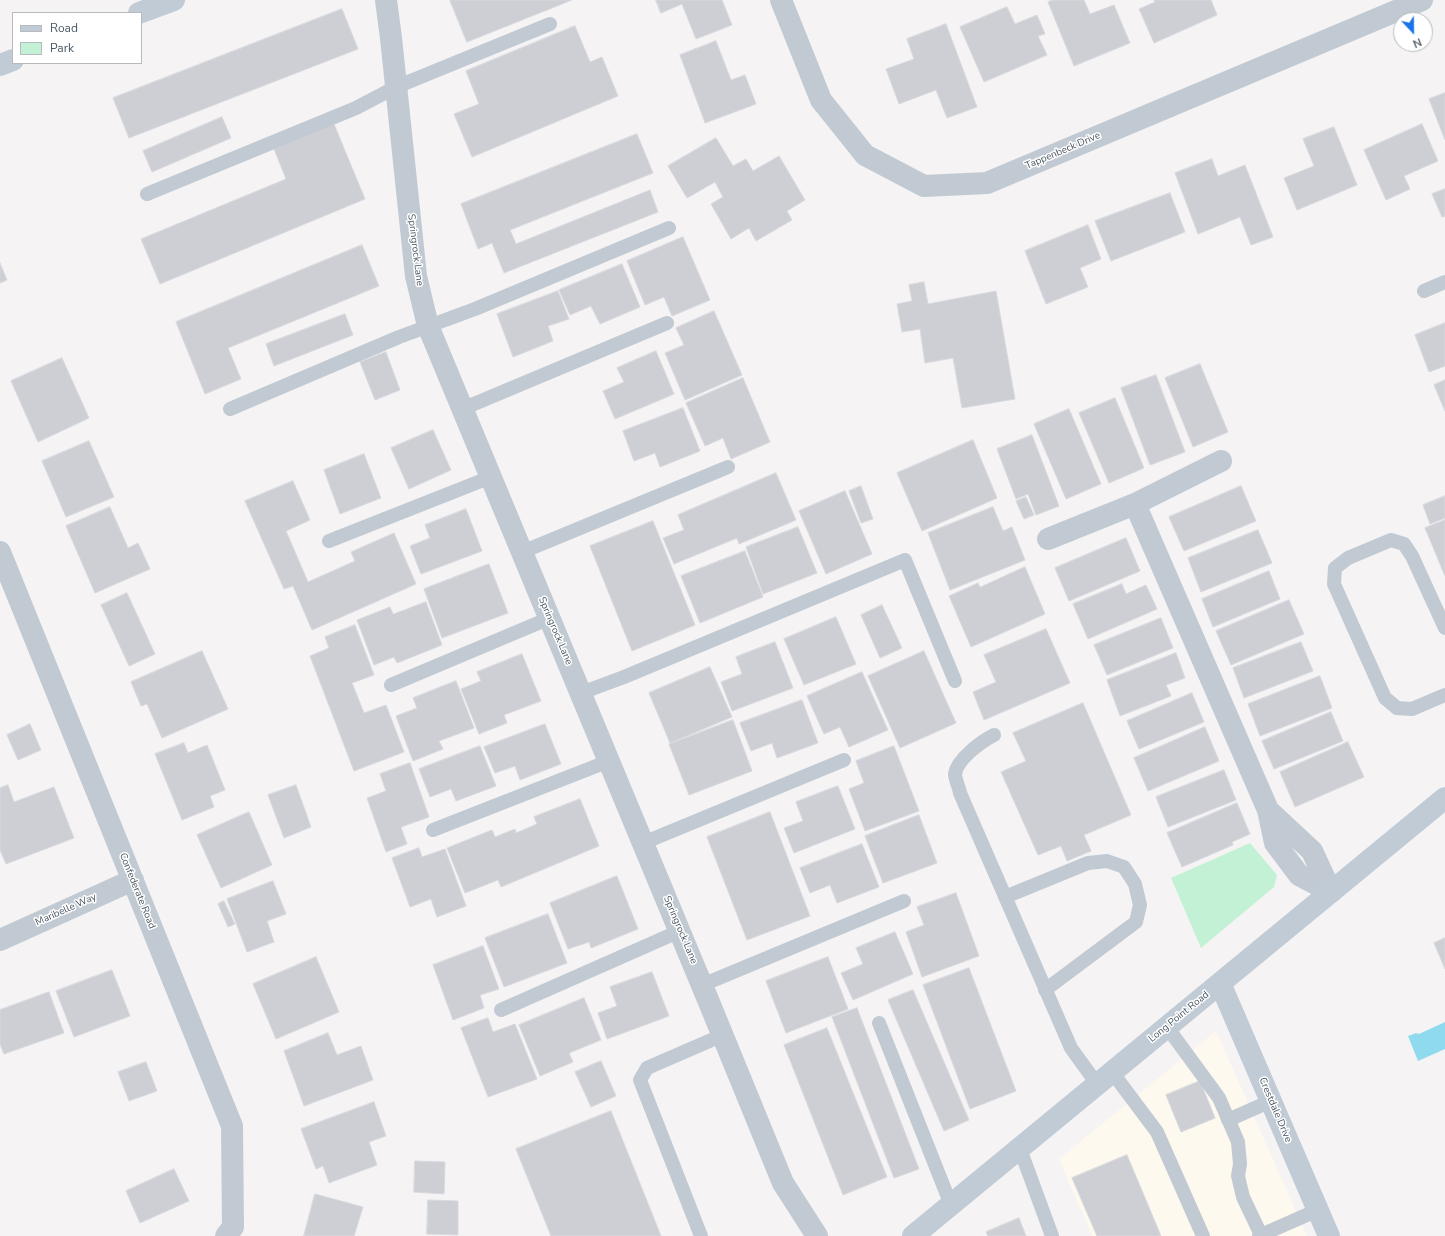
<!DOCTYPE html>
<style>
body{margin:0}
#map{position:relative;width:1445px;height:1236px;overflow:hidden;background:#f5f3f3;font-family:"Nunito Sans",sans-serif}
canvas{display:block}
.legend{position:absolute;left:12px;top:12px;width:130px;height:52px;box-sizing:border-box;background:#fff;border:1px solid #b7bbc0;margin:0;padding:5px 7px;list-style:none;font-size:12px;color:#4a5661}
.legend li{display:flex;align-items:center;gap:8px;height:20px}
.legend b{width:20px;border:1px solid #b7bbc0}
.north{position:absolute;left:1393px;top:12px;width:40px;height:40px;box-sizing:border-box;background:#fff;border:1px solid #b7bbc0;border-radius:50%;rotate:158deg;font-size:11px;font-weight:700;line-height:16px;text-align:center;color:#4a5661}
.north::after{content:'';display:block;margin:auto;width:14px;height:18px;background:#1a73e8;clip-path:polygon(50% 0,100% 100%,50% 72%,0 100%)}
</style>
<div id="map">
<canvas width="1445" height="1236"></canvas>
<ul class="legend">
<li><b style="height:5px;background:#c1cbd6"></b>Road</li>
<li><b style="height:11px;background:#c3f1d5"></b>Park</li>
</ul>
<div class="north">N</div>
</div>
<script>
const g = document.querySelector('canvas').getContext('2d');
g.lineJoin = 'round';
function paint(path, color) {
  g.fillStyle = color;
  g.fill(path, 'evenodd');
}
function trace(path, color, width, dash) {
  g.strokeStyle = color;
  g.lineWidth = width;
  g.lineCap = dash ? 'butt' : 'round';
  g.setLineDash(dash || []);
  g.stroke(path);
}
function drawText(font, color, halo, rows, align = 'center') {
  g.font = font + ' "Nunito Sans",sans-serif';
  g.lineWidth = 3;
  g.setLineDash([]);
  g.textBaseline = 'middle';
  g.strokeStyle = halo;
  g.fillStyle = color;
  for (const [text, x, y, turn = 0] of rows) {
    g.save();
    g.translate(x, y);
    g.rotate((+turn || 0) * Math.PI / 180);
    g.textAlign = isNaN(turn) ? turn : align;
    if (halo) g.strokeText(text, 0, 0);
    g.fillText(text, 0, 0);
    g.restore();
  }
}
paint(new Path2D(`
 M1216,1031L1307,1236H1092L1059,1159Z`), '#fdf9ef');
paint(new Path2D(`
 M1250,843L1277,875L1274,887L1201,948L1171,878Z`), '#c3f1d5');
paint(new Path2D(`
 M1445,1022V1049L1418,1061L1408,1036L1416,1033L1419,1034Z`), '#90daee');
const building = new Path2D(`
 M450,0H572L467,42Z
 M656,0H722L732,25L696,39L682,4L661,13Z
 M1053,0H1084L1090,14L1114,5L1130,43L1074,66L1048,2Z
 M1154,0H1211L1217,15L1154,43L1139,9L1155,2Z
 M1007,7L1015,24L1037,15L1045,34L1038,36L1047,55L984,82L960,27Z
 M342,9L358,49L129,138L113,98Z
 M946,24L977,107L947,118L936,90L899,104L886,69L914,59L907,39Z
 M575,26L590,62L602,57L618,96L472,157L454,114L479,104L466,71Z
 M716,41L731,80L745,75L756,104L705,123L680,55Z
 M1445,93V140L1429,99Z
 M222,117L231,138L152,172L143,151Z
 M334,124L365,199L160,284L141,239L286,179L274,149Z
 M1422,124L1438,161L1404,176L1410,189L1386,200L1364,150Z
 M1334,127L1357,185L1297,210L1284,178L1314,166L1303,139Z
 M637,134L653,173L510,230L516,244L650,190L658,212L504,273L492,243L478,249L461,204Z
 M716,138L733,166L746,159L753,171L779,156L805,200L787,211L792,220L756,241L749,228L731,239L711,204L723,197L715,182L687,198L668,166Z
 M1212,159L1218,176L1245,165L1273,237L1251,245L1240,217L1198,234L1175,173Z
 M1445,189V216L1442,217L1432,194Z
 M1170,193L1185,232L1111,261L1095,221Z
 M1088,225L1101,259L1080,268L1088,287L1046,304L1025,251Z
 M683,237L710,300L672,316L664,297L645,305L627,261Z
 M362,245L379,286L228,348L241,379L205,394L176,322Z
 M0,263L7,280L0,283Z
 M622,264L640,307L600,324L591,306L570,315L559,290Z
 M924,282L928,304L996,291L1015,399L962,408L953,358L925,363L920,329L902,332L897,304L912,301L909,285Z
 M558,291L569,319L548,326L553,341L513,357L497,314Z
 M714,311L742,375L685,400L665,353L684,345L676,328Z
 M345,314L353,335L274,366L266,344Z
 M1445,323V366L1429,372L1415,335Z
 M656,351L674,394L615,419L603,391L624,382L617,368Z
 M386,352L400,390L375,400L360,362Z
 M62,358L89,418L38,442L11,381Z
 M1200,364L1228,432L1193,447L1165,378Z
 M1156,375L1185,452L1150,465L1121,388Z
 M743,378L770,442L731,459L723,438L705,446L686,403Z
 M1445,380V411L1434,385Z
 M1115,398L1144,468L1109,483L1079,413Z
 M683,408L700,451L660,467L655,453L634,461L623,431Z
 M1069,409L1101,484L1066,499L1034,424Z
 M433,430L451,470L409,489L391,448Z
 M1032,435L1059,506L1036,515L1028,494L1016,499L997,449Z
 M973,440L997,498L922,531L897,473Z
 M89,441L114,497L66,517L42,461Z
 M364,454L381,498L340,514L324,470Z
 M776,473L796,520L739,544L737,538L674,564L663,538L684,530L678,515Z
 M293,481L310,520L286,531L308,582L355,561L351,552L394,533L416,584L312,630L293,586L284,589L245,501Z
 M861,486L873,519L861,523L849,491Z
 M1241,486L1256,521L1184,551L1169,517Z
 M845,491L872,554L826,574L799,511Z
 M1445,496V518L1430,524L1423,505Z
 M1026,497L1034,515L1024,519L1016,501Z
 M110,507L128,548L138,543L150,569L95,593L66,526Z
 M993,507L1003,531L1012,527L1025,560L950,590L928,533Z
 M466,509L482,551L421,574L410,546L430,538L425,525Z
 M1445,520V576L1425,528Z
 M653,521L695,625L632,651L590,546Z
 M798,527L817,573L763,594L746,547Z
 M1258,530L1272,563L1201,592L1188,558Z
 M1126,538L1140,571L1069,601L1055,568Z
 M745,551L763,597L700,623L681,576Z
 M489,564L508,613L442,638L424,589Z
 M1025,567L1045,614L971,647L949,596L978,583L980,587Z
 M1269,571L1280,599L1213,627L1202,599Z
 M1122,584L1126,594L1146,585L1157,609L1088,639L1073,604Z
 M127,593L155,654L129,666L101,605Z
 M1289,600L1304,634L1231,665L1216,631Z
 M426,602L442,645L397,663L394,657L374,665L357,620L390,607L393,614Z
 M882,605L902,648L880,658L861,615Z
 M836,617L856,664L804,685L784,639Z
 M1161,618L1173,648L1107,675L1094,645Z
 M355,625L374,675L352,683L364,713L386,705L404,752L354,771L310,656L329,648L325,637Z
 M1046,629L1070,683L984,720L973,692L996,682L984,655Z
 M775,642L793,688L732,711L721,682L742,674L736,657Z
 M1301,642L1313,671L1244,698L1233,668Z
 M202,651L228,709L162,738L147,704L141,706L131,682Z
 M924,651L956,723L900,748L868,676Z
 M1176,653L1185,678L1166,685L1171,696L1120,716L1107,680Z
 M522,654L541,701L504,715L507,723L479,734L461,689L481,681L477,672Z
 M710,667L732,717L670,743L649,693Z
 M862,672L888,730L849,747L840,727L824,734L807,696Z
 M1320,676L1332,708L1260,736L1248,704Z
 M456,681L474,728L439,741L443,749L413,761L396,716L417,708L413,698Z
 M1192,693L1204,722L1139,749L1127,721Z
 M802,700L818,743L777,758L772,743L751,751L740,723Z
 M1083,703L1131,815L1084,835L1091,851L1067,861L1061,846L1038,855L1001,772L1026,761L1013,733Z
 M1331,712L1343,741L1274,769L1262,741Z
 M733,720L752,771L689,795L669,744Z
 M30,724L41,750L18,760L7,735Z
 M545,724L561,764L520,780L515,766L495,773L484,747Z
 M1205,727L1219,761L1148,791L1134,758Z
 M1348,742L1364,777L1295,807L1280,772Z
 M184,743L188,753L207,745L225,790L210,796L214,807L182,820L155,754Z
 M480,746L496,786L456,801L451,789L430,797L419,769Z
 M894,746L919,811L865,831L849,789L864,783L856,761Z
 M410,763L429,817L401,827L407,844L386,852L367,798L386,791L380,774Z
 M1224,770L1236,800L1168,827L1156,797Z
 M8,785L14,802L54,787L74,838L6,864L0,850V788Z
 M296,785L311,827L284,838L268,795Z
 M838,786L855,829L794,853L784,828L803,821L796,802Z
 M580,799L599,846L501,887L498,880L465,893L447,848L492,830L495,837L515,829L516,833L537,824L534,817Z
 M1237,803L1250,834L1232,842L1233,845L1182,867L1167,833Z
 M249,812L272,865L221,888L197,835Z
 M770,812L810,916L747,940L707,837Z
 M919,815L937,863L883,883L865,836Z
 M862,844L879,887L837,903L830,885L810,893L800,868Z
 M419,848L422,857L445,849L466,906L437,917L431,899L410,907L392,858Z
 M617,876L638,929L591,948L589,942L568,949L550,903Z
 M273,881L286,914L267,921L274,942L247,952L227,899Z
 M956,893L979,956L922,977L906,932L924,925L917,907Z
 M224,901L235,924L228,927L218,904Z
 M548,914L567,963L504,987L485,938Z
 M895,932L913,974L853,1000L841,973L863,964L856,948Z
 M1445,938V969L1434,943Z
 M483,946L499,989L480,995L484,1008L453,1020L433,965Z
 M316,957L339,1012L276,1039L253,984Z
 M828,957L848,1009L786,1033L766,981Z
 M969,968L1016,1091L970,1109L923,985Z
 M112,970L130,1016L74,1037L56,991Z
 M652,972L669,1016L607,1039L598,1013L617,1006L610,987Z
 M913,990L969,1120L944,1131L888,1000Z
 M49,992L64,1033L4,1054L0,1044V1010Z
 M584,998L601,1040L569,1053L573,1062L540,1076L519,1025Z
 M857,1008L919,1169L894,1178L832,1017Z
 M488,1018L493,1032L515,1024L537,1079L488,1097L461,1028Z
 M827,1028L887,1177L843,1195L784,1045Z
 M328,1033L337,1055L361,1046L373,1080L304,1106L284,1051Z
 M601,1061L616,1096L591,1107L575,1072Z
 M146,1062L157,1091L129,1101L118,1072Z
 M1200,1081L1215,1118L1181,1132L1166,1095Z
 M374,1102L386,1136L369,1142L377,1165L329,1183L323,1166L316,1169L301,1129Z
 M611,1111L661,1236H551L516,1149Z
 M1127,1155L1161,1236H1097L1072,1178Z
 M415,1161L445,1162L444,1194L414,1192Z
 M174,1169L189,1201L140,1223L126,1191Z
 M315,1194L363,1207L354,1236H304Z
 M428,1200L458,1201V1235L427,1234Z
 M1019,1218L1026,1236H988L986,1232Z`);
paint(building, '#cdcfd5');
trace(building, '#d7d9de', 1);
trace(new Path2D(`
 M147,194L356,108L396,87L550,24
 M1424,291L1445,282
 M230,409L399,337L475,309L669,228
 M462,409L667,323
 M329,541L491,477
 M522,552L728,467
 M1445,628L1412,556L1404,544L1391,540L1348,558L1335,568L1334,584L1385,698L1397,708L1412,709L1445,695
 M391,685L550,618
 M581,693L624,677L905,560L955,681
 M994,735C982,741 957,759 955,774C955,779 959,787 960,793L1071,1048L1097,1084
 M433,830L609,761
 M643,843L844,760
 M1005,897L1088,863L1107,861L1124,867L1135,884L1140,905L1136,922L1045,990
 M702,985L904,901
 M501,1010L680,931
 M879,1023L951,1205
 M1167,1027L1219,1098L1238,1142L1240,1164L1238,1176L1243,1197L1261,1235
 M1112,1072L1157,1132L1203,1236
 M1228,1120L1271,1101
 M1020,1149L1052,1236
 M701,1236L640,1080L647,1068L723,1035
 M1259,1236L1318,1210`), '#c1cad2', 14);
trace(new Path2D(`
 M386,0L391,38L416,276L428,326L711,1007L783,1183L817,1236
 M781,0L821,100L865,155L924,186L987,183L1422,0
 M1135,504L1268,810L1275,843L1299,875L1331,892L1312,851L1268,810
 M1048,539L1135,504L1221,461
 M0,552L232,1126L233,1227L226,1236
 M0,940L133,880`), '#c1cad2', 22);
trace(new Path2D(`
 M139,13L174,0
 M0,65L13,60
 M1220,983L1329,1236
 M913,1236L1445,798`), '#c1cbd6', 22);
drawText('10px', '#4a5661', '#fff', [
 ["Tappenbeck Drive",1063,151,-23],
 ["Springrock Lane",415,250,83],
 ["Springrock Lane",555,631,67],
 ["Confederate Road",137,891,68],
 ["Maribelle Way",66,910,-24],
 ["Springrock Lane",680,930,67],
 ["Long Point Road",1179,1017,-39],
 ["Crestdale Drive",1275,1110,67]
]);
</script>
